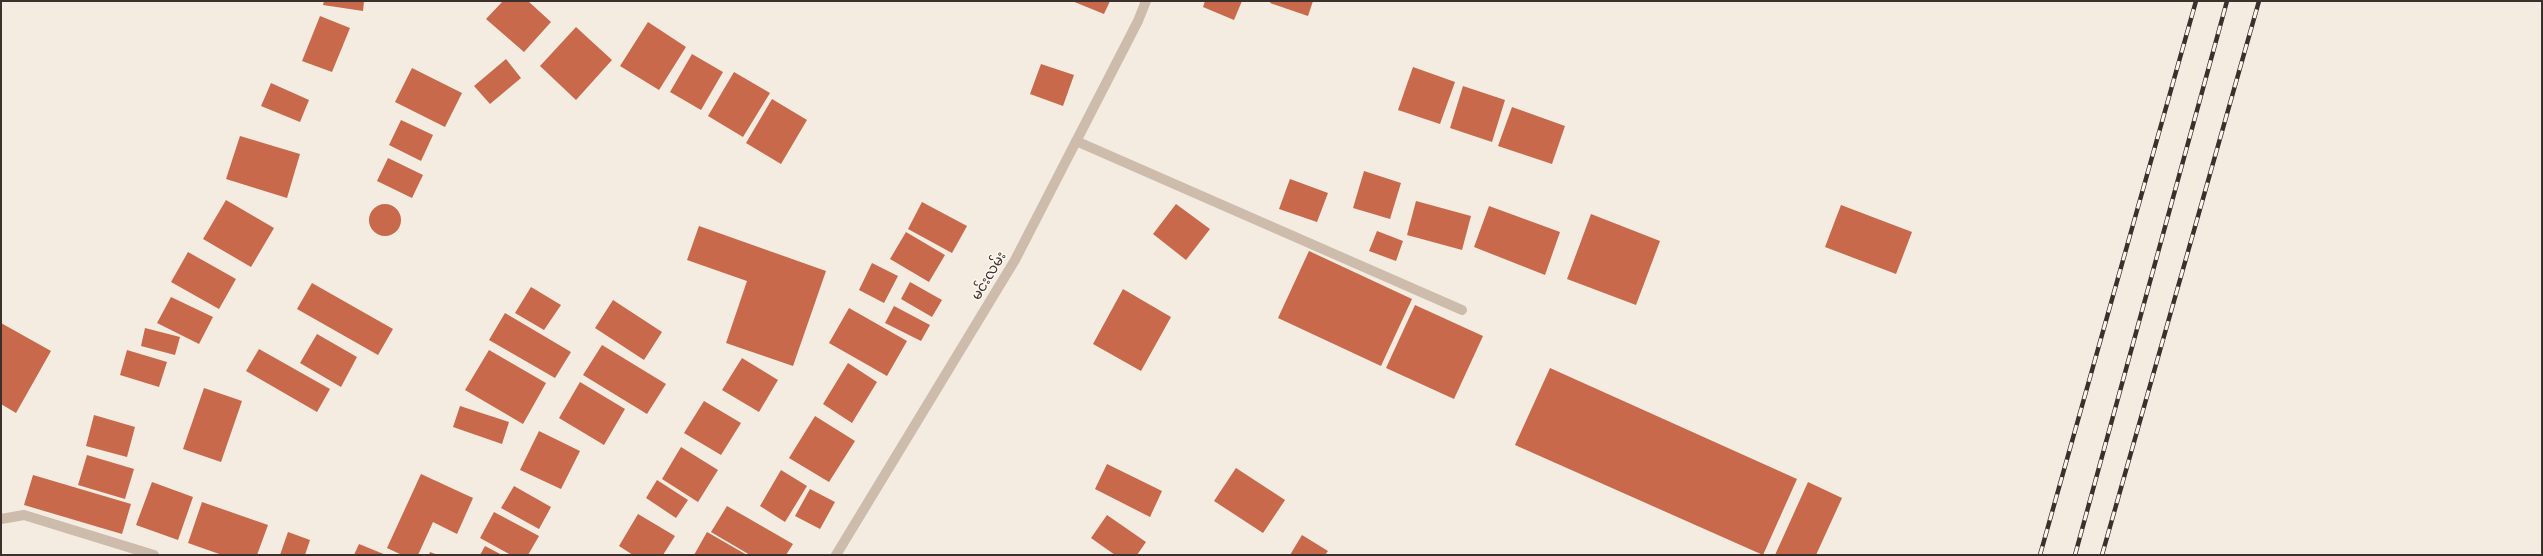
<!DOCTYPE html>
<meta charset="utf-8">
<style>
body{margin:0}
#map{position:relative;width:2543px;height:556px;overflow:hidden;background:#f4ebe1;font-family:Figtree,sans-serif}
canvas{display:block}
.frame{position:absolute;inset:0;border:2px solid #3b302b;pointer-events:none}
</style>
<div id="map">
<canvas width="2543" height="556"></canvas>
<div class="frame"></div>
</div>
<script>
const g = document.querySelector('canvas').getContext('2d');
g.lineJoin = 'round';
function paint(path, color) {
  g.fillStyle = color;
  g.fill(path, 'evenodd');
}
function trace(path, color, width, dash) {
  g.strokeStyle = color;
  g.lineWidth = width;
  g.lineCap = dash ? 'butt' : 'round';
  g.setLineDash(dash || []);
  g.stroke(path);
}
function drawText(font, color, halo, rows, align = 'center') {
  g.font = font + ' Figtree,"Noto Sans Myanmar",sans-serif';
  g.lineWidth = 3.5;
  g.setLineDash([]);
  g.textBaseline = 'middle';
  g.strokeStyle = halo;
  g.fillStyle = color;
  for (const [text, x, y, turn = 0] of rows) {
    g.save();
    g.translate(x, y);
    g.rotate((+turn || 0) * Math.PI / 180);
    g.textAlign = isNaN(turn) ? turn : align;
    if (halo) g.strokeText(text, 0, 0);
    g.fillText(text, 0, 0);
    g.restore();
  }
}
paint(new Path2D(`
 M324,1H364L363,11L323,5Z
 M503,1H528L551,22L524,52L486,19Z
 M1072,1H1110L1104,14Z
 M1205,1H1242L1234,20L1203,7Z
 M1271,1H1313L1308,16L1270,3Z
 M320,16L350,28L332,72L302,61Z
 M648,22L686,47L659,90L620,66Z
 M576,27L612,60L576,100L540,66Z
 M692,54L723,72L701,110L670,92Z
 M506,59L521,78L490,104L474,86Z
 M1041,64L1074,75L1063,106L1030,94Z
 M1413,67L1455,82L1440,124L1398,110Z
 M412,68L462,93L445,127L395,102Z
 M734,72L770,93L743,137L708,116Z
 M271,83L309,100L300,122L261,106Z
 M1463,86L1505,100L1492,142L1450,128Z
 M772,99L807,120L781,164L746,143Z
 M1512,107L1565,126L1552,164L1498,146Z
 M401,120L433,135L421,161L389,145Z
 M240,136L300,154L287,198L226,179Z
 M388,158L423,175L412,198L377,181Z
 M1364,171L1401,183L1390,219L1353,208Z
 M1290,179L1328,193L1317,222L1279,209Z
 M226,200L274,228L251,267L203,239Z
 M1416,201L1471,216L1462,250L1407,235Z
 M922,202L967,226L952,253L908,229Z
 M369 220a16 16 0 1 1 32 0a16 16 0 1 1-32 0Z
 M1176,204L1210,229L1186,260L1153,234Z
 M1841,205L1912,232L1896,274L1825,247Z
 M1489,206L1560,232L1545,275L1474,247Z
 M1591,214L1660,241L1636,305L1567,279Z
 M699,226L826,271L793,366L726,343L747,281L687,260Z
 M1377,231L1403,241L1396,261L1369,251Z
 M906,232L945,255L929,282L890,259Z
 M1309,251L1412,299L1381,366L1278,318Z
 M188,252L236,279L219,309L171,282Z
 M872,263L898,276L884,303L859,290Z
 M910,282L942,300L932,317L901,299Z
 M312,283L393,329L378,355L297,309Z
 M531,287L561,305L544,330L515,313Z
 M1123,289L1171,317L1141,371L1093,344Z
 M171,297L213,317L199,344L157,323Z
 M613,300L662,332L644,360L595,328Z
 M1415,305L1483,336L1454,399L1386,368Z
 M894,306L930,325L921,341L885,323Z
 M849,308L907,341L887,376L829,343Z
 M505,313L571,352L555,378L489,340Z
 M1,323L51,351L16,413L1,404Z
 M145,328L180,337L175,355L141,346Z
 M317,334L357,357L341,387L300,363Z
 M602,345L666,384L647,414L583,375Z
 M259,349L330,389L317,412L246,371Z
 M127,350L167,362L159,387L120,375Z
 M489,350L546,383L523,424L465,390Z
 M742,358L778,380L759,412L722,390Z
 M848,363L877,382L852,423L823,404Z
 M1550,368L1797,479L1763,555L1515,445Z
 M580,382L625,409L604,445L559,418Z
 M204,388L242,401L221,462L183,449Z
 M704,401L741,423L721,455L684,433Z
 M460,406L509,422L502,444L453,427Z
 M94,415L135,427L127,457L86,446Z
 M815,416L855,441L829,482L789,458Z
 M539,431L580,451L561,489L520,470Z
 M681,447L718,470L698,502L662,479Z
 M87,455L134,469L125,499L78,485Z
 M1107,464L1162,491L1150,517L1095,489Z
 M1236,468L1285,500L1263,533L1214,501Z
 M781,470L807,486L785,522L760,506Z
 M421,474L473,498L457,534L433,522L418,555H402L387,548Z
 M33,475L131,504L122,534L24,505Z
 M657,480L688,500L676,518L646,498Z
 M152,482L193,497L178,540L136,525Z
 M1808,482L1842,498L1816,555H1775Z
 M514,486L551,507L539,529L501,508Z
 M810,489L835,502L820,529L795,516Z
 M202,502L268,525L257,555H222L188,543Z
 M727,506L793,544L786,555H750L711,532Z
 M494,512L539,536L528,555H511L480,538Z
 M638,514L675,536L663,555H633L619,546Z
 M1107,515L1146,542L1137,555H1115L1091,538Z
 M288,532L310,540L305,555H280Z
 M707,532L747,555H694Z
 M1302,535L1328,551L1325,555H1290Z
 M359,544L386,555H354Z
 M485,546L502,555H480Z
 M430,552L438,555H429Z`), '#c8694b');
trace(new Path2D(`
 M1076,141L1462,310
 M1,519L24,515L154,555
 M836,555L1015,260L1138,21L1146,1`), '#cdbbac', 10);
const rail = new Path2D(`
 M2040,555L2196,1
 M2075,555L2227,1
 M2102,555L2259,1`);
trace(rail, '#3b302b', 4.5);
trace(rail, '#fbf5ee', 3, [9]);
drawText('14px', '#3b302b', '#fbf5ee', [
 ["မင်းလမ်း",989,276,-59]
]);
</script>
